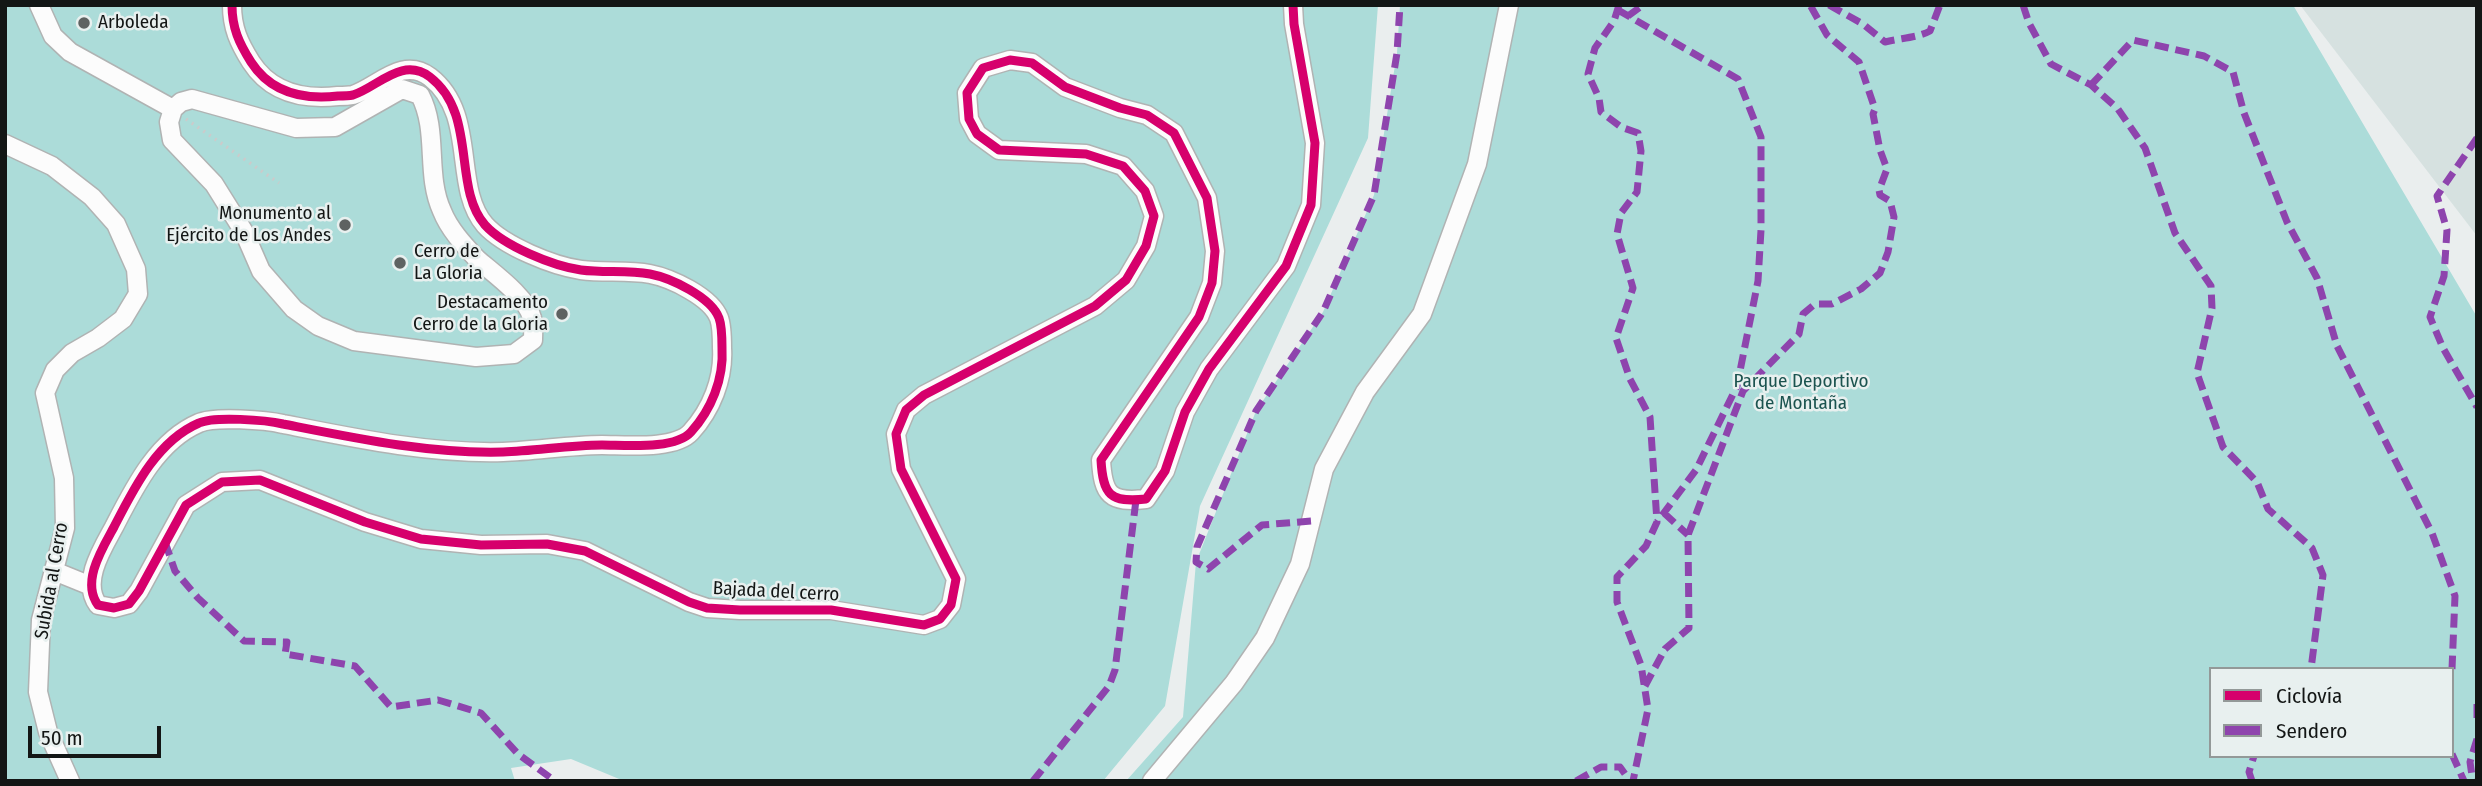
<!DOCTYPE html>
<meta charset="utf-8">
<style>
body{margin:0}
#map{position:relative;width:2482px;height:786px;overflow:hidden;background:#eaeeee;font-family:"Fira Sans Condensed",sans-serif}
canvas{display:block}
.frame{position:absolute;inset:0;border:7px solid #131615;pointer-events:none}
.legend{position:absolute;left:2209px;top:667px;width:245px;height:91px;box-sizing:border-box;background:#e8f0ef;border:2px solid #939998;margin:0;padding:9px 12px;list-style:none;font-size:21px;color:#131615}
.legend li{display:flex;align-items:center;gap:14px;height:35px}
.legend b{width:35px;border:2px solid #939998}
.scale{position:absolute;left:28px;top:726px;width:133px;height:32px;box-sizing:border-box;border:4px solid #131615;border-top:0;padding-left:9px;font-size:21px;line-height:24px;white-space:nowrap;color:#131615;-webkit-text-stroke:5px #e8f0ef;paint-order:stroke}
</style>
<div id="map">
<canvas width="2482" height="786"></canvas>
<div class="frame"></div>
<ul class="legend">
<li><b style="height:9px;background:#d6006c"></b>Ciclovía</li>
<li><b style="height:9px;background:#8e44ad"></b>Sendero</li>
</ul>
<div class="scale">50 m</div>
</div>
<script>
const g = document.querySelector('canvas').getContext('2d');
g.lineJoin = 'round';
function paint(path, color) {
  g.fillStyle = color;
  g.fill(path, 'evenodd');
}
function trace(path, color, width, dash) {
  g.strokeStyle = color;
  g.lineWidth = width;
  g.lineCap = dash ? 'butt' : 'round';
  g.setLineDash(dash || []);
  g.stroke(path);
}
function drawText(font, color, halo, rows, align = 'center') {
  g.font = font + ' "Fira Sans Condensed",sans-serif';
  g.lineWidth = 5;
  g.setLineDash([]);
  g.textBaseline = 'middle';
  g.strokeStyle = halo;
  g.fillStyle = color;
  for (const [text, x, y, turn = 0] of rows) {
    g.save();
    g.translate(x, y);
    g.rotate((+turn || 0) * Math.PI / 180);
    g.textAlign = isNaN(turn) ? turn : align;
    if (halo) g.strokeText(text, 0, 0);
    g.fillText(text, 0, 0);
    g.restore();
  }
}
paint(new Path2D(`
 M2300,5H2477V236Z`), '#d6e1e0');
paint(new Path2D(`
 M5,5H1378L1368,138L1200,506L1165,706L1103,781H624L571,759L511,768L515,781H5Z
 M1400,5H2293L2477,317V781H1126L1183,717L1196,562L1256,411L1323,312L1374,195L1397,53ZM2211,669H2452V756H2211Z`), '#acdcd9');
const minor = new Path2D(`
 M39,5L53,36L70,52L173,109
 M232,5C232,28 239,43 251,62C271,93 303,100 338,96C343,96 348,96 353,95C378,87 402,56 430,77C478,114 452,187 485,225C504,246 553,266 581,270C604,273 627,270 650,274C671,278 711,297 719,318C722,326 722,339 722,348C724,379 711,410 691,432C675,450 625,445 602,445C569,445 536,451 503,452C429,454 354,438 283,424C266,420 214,416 199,423C157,441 134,488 114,527C102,549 81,582 98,605L114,608L129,604L139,591L186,505L222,482L260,480L365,522L421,539L481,545L547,544L585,551L689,602L707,608L740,610H831L924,625L940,619L951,605L956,579L901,469L896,434L906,410L924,395L1095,306L1126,280L1146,246L1154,216L1145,191L1123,166L1086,154L999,150L977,134L969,119L967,93L983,68L1010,60L1032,63L1065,87L1120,108L1147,115L1174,133L1207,198L1215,251L1212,283L1199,317L1101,460C1103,495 1110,503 1146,499L1165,471L1185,412L1209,369L1286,266L1311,205L1315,143L1294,24L1293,5
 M402,89L420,95C439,131 425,174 442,211C449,229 464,245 477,259C493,273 527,297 532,318C534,324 533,333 533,340L514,354L476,357L354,341L318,326L294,309L261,271L244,232L214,184L172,140L169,122L173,109L181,102L192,99L296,128L335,127Z
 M5,144L52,166L92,197L116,224L136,269L138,294L123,319L98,338L72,353L55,370L45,393L64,478L65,528L41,620L38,692L48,732L70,781
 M54,571L91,586
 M1152,781L1234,683L1265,638L1300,564L1324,469L1365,392L1422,314L1477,164L1509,5`);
trace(minor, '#b0b3b3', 21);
trace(new Path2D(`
 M186,119L279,183`), '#cbcbcb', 3.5, [2, 5]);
trace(minor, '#fcfcfc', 18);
trace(new Path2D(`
 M1619,5L1614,21L1595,48L1588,74L1599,98L1601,112L1621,127L1638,133L1641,151L1637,192L1621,213L1617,234L1633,288L1616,338L1630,379L1650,417L1657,522L1646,546L1617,577V602L1641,665L1648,709L1633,781
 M1829,5L1863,24L1885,42C1900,38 1917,38 1930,31L1940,5
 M2023,5L2029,23L2051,64L2091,85L2118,109L2145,148L2175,233L2211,286L2212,308L2197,373L2223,447L2257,482L2268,509L2312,548L2323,575L2311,669
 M1618,10L1738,79L1761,137V230L1758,281L1737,386L1696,470L1657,522
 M1628,16L1643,5
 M2091,85L2133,40L2204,56L2233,72L2244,113L2287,222L2317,278L2337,346L2432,533L2455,596L2452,669
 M2477,138L2437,196L2447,230L2444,276L2430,317L2443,348L2477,407
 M1664,513L1688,535
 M1311,521L1262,525L1208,569L1196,562L1197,547L1256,411L1323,312L1374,195L1397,53L1400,5
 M165,542L175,571L198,598L244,641L287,642L285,654L355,666L391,707L438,700L481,713L518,754L555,781
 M1645,686L1665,649L1689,628L1688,535L1743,391L1799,334L1803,314L1815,304H1832L1861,289L1880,273L1888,252L1894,217L1890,201L1880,195L1879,190L1887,169L1880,150L1873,114L1875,109L1859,62L1827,35L1810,5
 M2477,704V718
 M2477,739L2470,762L2472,776L2477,780
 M2452,754L2464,781
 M1033,781L1109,686L1115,670L1136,500
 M1576,781L1601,767H1620L1630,781
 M2252,781L2249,772L2254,756`), '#8e44ad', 7, [14, 7]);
trace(new Path2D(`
 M232,5C232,28 239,43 251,62C271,93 303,100 338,96C343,96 348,96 353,95C378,87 402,56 430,77C478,114 452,187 485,225C504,246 553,266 581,270C604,273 627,270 650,274C671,278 711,297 719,318C722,326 722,339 722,348C724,379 711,410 691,432C675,450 625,445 602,445C569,445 536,451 503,452C429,454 354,438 283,424C266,420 214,416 199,423C157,441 134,488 114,527C102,549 81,582 98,605L114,608L129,604L139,591L186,505L222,482L260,480L365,522L421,539L481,545L547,544L585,551L689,602L707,608L740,610H831L924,625L940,619L951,605L956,579L901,469L896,434L906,410L924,395L1095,306L1126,280L1146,246L1154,216L1145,191L1123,166L1086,154L999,150L977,134L969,119L967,93L983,68L1010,60L1032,63L1065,87L1120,108L1147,115L1174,133L1207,198L1215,251L1212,283L1199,317L1101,460C1103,495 1110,503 1146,499L1165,471L1185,412L1209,369L1286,266L1311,205L1315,143L1294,24L1293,5`), '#d6006c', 9);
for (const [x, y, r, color] of [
 [84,23,7,"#5e6261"],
 [345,225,7,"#5e6261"],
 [400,263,7,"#5e6261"],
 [562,314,7,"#5e6261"]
]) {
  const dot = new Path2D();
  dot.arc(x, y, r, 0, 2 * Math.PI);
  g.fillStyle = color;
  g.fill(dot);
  trace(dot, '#e8f0ef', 2.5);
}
drawText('19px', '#131615', '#e8f0ef', [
 ["Arboleda",98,23],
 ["Monumento al",331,214,"right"],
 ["Ejército de Los Andes",331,236,"right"],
 ["Cerro de",414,252],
 ["La Gloria",414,274],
 ["Destacamento",548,303,"right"],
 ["Cerro de la Gloria",548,325,"right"]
], 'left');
drawText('19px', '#1b534f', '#e8f0ef', [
 ["Parque Deportivo",1801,382],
 ["de Montaña",1801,404]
]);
drawText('19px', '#131615', '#e8f0ef', [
 ["Subida al Cerro",52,581,-80],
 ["Bajada del cerro",776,592,3]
]);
</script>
